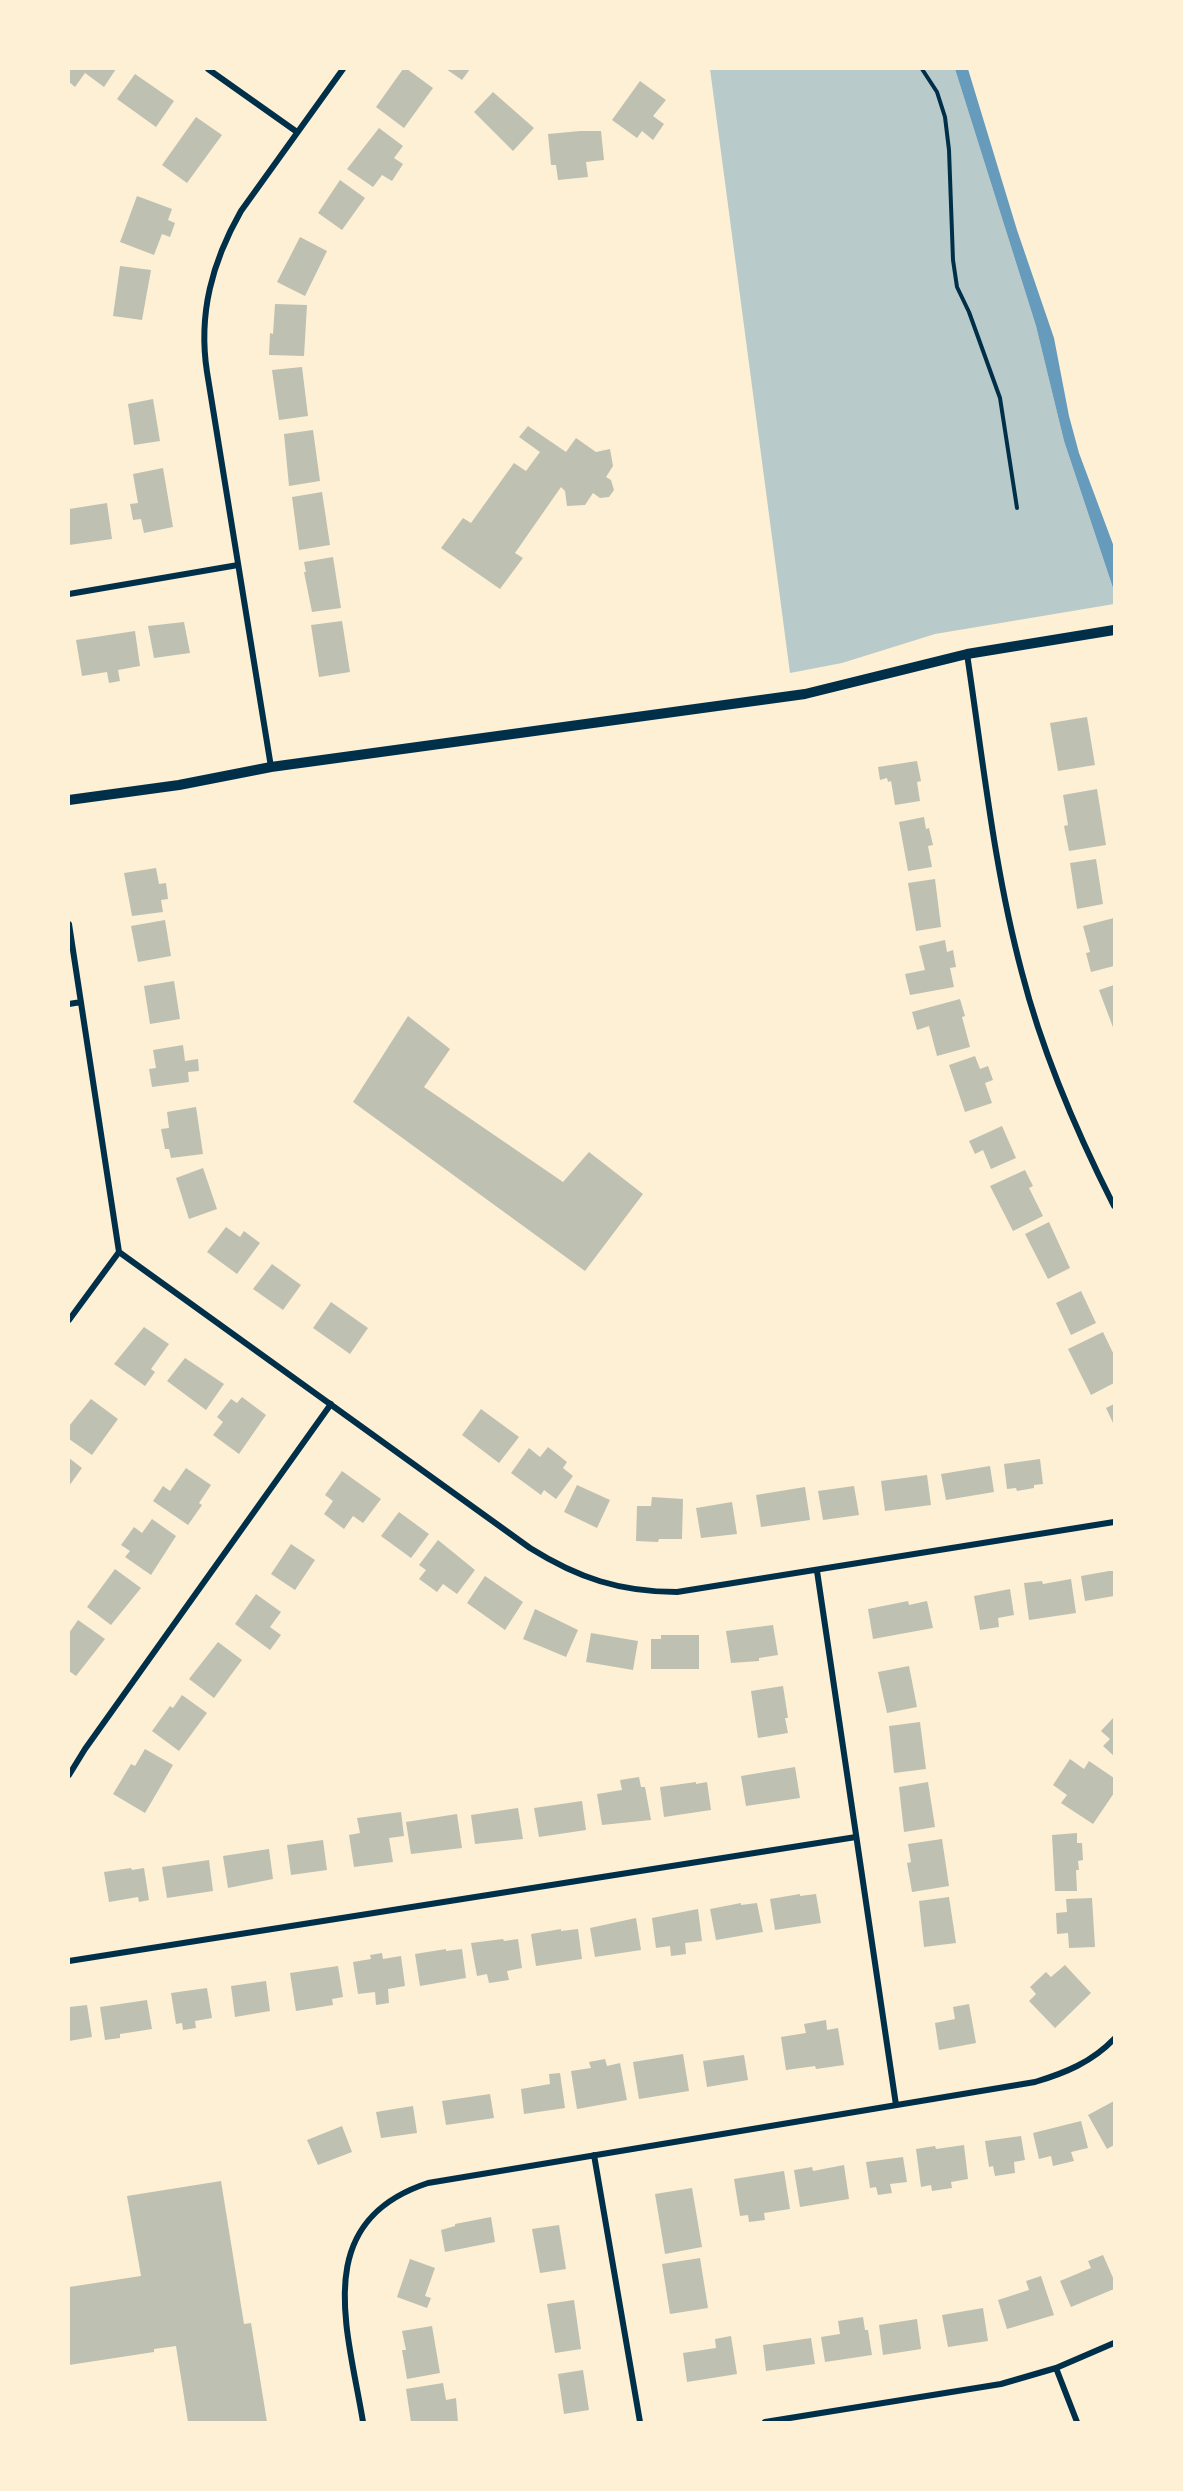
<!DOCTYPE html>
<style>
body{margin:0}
#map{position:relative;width:1183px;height:2491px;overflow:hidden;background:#fdf0d5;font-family:Figtree,sans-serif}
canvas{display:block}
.frame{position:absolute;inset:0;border:70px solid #fdf0d5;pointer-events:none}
</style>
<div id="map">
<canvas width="1183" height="2491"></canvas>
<div class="frame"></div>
</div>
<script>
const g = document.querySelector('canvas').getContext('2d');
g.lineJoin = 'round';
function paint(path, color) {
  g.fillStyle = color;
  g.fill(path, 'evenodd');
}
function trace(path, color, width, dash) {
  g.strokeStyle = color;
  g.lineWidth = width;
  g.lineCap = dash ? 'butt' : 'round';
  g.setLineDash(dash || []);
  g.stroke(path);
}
paint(new Path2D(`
 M710,69H955L1036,326L1064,441L1114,591V604L935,634L842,663L790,673Z`), '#b9caca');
paint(new Path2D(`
 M955,69H968L1017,230L1054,338L1069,416L1079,453L1114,547V591L1064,441L1036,326Z`), '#669bbc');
paint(new Path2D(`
 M69,69H116L104,87L85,73L75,87L69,82Z
 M403,69H407L433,88L404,128L376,107Z
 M446,69H470L462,80Z
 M135,74L174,101L156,127L117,99Z
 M640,81L666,100L653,116L664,124L653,140L642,131L637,138L612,120Z
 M493,92L534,128L513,151L474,112Z
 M196,117L222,135L187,183L162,165Z
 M379,128L403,146L394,158L403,164L392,181L382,175L373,187L347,169Z
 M580,131H601L604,160L586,162L588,177L558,180L556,165H551L548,134Z
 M340,180L365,198L342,230L318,213Z
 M137,196L172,209L168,220L175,223L170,237L162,234L154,255L120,242Z
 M300,237L327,251L305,296L277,282Z
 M120,266L151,270L142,320L113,316Z
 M275,304L307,305L304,356L269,355L270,333L273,334Z
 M302,367L308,416L279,420L272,370Z
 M153,399L160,441L134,445L128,404Z
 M528,426L566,452L576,438L596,452L610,449L613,466L606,477L611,480L614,490L609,497L600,498L593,493L585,505L567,506L565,491L561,487L515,553L523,558L500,589L441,548L463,518L471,523L514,463L526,471L540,452L519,437Z
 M313,430L320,481L289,486L284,434Z
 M163,468L173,527L144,533L141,519L133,520L130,504L138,503L133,474Z
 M322,492L330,545L299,550L292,497Z
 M107,503L112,539L69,545V509Z
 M333,557L341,608L312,612L304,572H306L304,562Z
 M342,621L350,672L319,677L311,625Z
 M184,622L190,653L154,658L148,626Z
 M135,631L140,666L118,670L120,681L109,683L107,672L82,676L76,640Z
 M1087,717L1095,765L1058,771L1050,723Z
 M917,761L921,781L917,782L920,801L895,805L891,781L888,782L887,778L880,780L878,767Z
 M1097,789L1106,845L1069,851L1064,826L1068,825L1063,795Z
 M924,817L926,829L929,828L933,845L928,846L932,867L908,871L899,822Z
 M1096,859L1103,904L1077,909L1070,863Z
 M156,868L159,884L166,883L168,899L161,900L163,912L132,916L124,873Z
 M935,879L941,927L916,931L908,883Z
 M1114,918V966L1091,972L1086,953L1090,952L1083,926Z
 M165,920L171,956L138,962L131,926Z
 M945,940L947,952L953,950L956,967L950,968L954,987L910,995L905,974L925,970L919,946Z
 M174,981L180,1019L150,1024L144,986Z
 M1114,985V1030L1099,990Z
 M960,999L965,1016L962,1017L970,1047L937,1056L929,1026L917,1030L912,1012Z
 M408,1016L450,1049L424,1087L563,1182L589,1152L643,1194L585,1271L353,1102Z
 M183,1045L185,1061L198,1059L199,1071L188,1072L189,1082L152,1087L149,1069L156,1068L153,1050Z
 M975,1056L980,1069L988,1066L993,1080L985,1083L992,1103L965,1112L949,1065Z
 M196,1107L203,1154L171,1158L169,1149H165L161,1129L169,1128L167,1112Z
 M1002,1126L1016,1158L991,1169L983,1150L975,1154L969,1141Z
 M203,1168L217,1209L189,1219L176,1178Z
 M1025,1170L1033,1186L1029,1188L1043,1216L1013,1231L990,1186Z
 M1049,1222L1070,1268L1048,1279L1025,1234Z
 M226,1227L240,1237L244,1231L260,1243L237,1274L207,1252Z
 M272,1264L301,1285L283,1310L253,1289Z
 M1081,1291L1096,1323L1071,1335L1056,1303Z
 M331,1302L368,1328L350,1354L313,1328Z
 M144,1327L169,1344L151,1369L155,1372L145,1386L114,1364Z
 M1103,1332L1114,1355V1383L1091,1395L1068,1349Z
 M185,1358L224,1384L206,1410L167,1381Z
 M242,1397L266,1415L239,1454L213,1435L223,1422L217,1417L231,1399L237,1403Z
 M91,1399L118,1419L92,1455L69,1439V1426Z
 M1114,1404V1425L1106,1408Z
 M481,1409L519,1437L499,1463L462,1435Z
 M548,1447L567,1462L563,1468L573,1476L556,1499L544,1490L541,1495L511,1473L529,1448L540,1457Z
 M69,1458L82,1468L69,1486Z
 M1040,1459L1043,1484L1034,1485V1488L1017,1491L1016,1488L1007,1489L1004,1464Z
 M990,1466L994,1492L946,1500L941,1474Z
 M186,1468L211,1485L199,1503L202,1505L188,1525L153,1501L163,1486L170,1491Z
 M342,1471L381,1499L363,1523L353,1516L344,1529L324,1514L333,1501L325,1495Z
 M927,1475L931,1505L885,1511L881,1481Z
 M577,1485L610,1500L597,1528L564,1512Z
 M854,1486L859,1515L823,1520L818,1491Z
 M805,1487L810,1520L761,1527L756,1495Z
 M652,1497L683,1499L682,1539H659L658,1542L636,1541L637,1506H651Z
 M732,1502L737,1534L701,1538L696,1508Z
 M399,1512L429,1534L411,1558L381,1536Z
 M152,1519L176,1536L151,1575L125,1557L130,1551L121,1545L134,1527L142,1533Z
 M438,1540L475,1570L457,1594L443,1584L437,1592L419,1579L426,1570L419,1565Z
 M291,1544L315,1560L295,1590L271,1574Z
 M115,1569L141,1588L111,1625L87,1607Z
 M1109,1571H1114V1596L1085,1601L1081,1576Z
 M485,1576L523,1602L505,1630L467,1603Z
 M1071,1579L1076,1613L1029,1620L1024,1583L1042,1581L1043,1584Z
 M1010,1589L1014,1615L998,1618L999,1627L980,1630L974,1596Z
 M256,1594L281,1612L270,1627L281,1635L270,1650L235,1624Z
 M908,1601L909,1605L927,1601L933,1628L873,1639L868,1609Z
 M535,1609L578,1630L566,1657L523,1639Z
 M78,1620L105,1639L76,1676L69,1671V1633Z
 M773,1625L778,1655L759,1658V1661L731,1663L726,1631Z
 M591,1633L638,1641L633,1670L586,1662Z
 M661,1635H699V1669H651V1639H661Z
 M218,1642L242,1660L214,1698L189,1679Z
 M909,1666L917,1707L887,1713L878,1672Z
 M783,1686L788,1718H785L788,1733L758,1738L751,1691Z
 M182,1695L207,1713L179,1751L152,1731L170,1706L173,1708Z
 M1114,1717V1756L1103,1746L1110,1739L1101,1731Z
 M920,1722L926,1769L894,1773L889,1726Z
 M145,1749L173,1765L145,1813L113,1794L131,1764L135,1766Z
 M1070,1759L1084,1769L1089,1761L1114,1778V1793L1093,1824L1061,1803L1067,1795L1053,1785Z
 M795,1767L800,1798L746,1806L741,1776Z
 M639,1777L641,1787H645L651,1820L602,1825L597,1794L622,1790L620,1780Z
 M696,1782V1784L707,1782L711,1810L664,1817L660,1787Z
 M928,1782L935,1827L904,1832L899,1787Z
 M582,1801L586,1830L539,1837L534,1808Z
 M518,1808L523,1839L475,1844L471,1815Z
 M401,1812L404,1836L389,1838L393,1862L354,1867L349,1835L360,1833L357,1818Z
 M457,1814L462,1848L411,1854L406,1822Z
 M1077,1833V1843H1082L1083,1860L1078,1861L1079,1870H1076L1077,1891H1055L1052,1835Z
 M942,1839L949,1886L912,1892L907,1863L911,1862L908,1844Z
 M323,1840L327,1870L291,1875L287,1845Z
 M269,1849L273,1879L228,1888L223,1856Z
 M209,1860L213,1891L167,1898L162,1867Z
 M131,1868L132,1870L144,1868L149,1900L139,1902L138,1897L109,1902L104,1872Z
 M800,1894V1896L816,1894L821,1923L775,1930L770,1899Z
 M949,1897L956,1943L924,1947L919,1901Z
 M1092,1898L1095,1947L1069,1948L1068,1933L1057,1934L1056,1913L1067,1912L1066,1899Z
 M741,1903V1905L757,1903L763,1932L716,1940L710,1909Z
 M698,1909L702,1941L685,1943L686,1954L671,1956L670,1946L656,1948L652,1918Z
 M636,1918L641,1950L595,1957L590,1928Z
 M561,1929V1931L578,1929L582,1959L536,1966L531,1934Z
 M503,1939L504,1941L518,1939L522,1968L507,1971L509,1980L489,1983L487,1974L477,1976L471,1943Z
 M446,1949V1951L462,1949L466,1978L420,1986L415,1954Z
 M382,1953L383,1959L401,1956L405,1986L388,1989L389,2003L376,2005L375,1992L358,1994L353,1962L371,1959L370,1955Z
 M1065,1965L1091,1993L1055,2028L1029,2001L1036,1994L1030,1987L1046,1972L1051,1977Z
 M338,1966L343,1997L332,1999L333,2005L296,2011L290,1973Z
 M266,1981L270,2011L235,2017L231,1986Z
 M207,1988L212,2018L195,2021L196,2028L183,2030L182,2023L176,2024L171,1993Z
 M147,2000L152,2029L120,2034V2038L105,2040L100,2007Z
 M969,2004L976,2043L939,2050L935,2023L955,2019L953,2007Z
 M87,2005L92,2037L69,2041V2007Z
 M826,2020L827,2030L838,2028L844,2065L816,2069L815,2066L786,2070L781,2037L806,2033L804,2024Z
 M683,2054L689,2091L639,2099L633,2062Z
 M744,2055L748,2080L707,2087L703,2061Z
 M605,2059L607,2066L620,2063L627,2100L577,2109L571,2071L591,2068L589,2062Z
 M560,2073L565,2108L524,2114L521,2089L550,2084L549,2074Z
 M490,2094L494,2118L446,2125L442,2101Z
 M1114,2101V2145L1107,2149L1088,2115Z
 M413,2106L417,2133L381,2138L376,2112Z
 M1081,2121L1088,2148L1071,2152L1074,2161L1053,2166L1051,2156L1039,2159L1033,2133Z
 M342,2126L352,2152L318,2165L307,2140Z
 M1021,2136L1025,2160L1014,2162L1015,2173L995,2176L993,2166L989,2167L985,2141Z
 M964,2145L968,2179L951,2182L952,2188L932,2191L931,2185L921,2187L916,2149L935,2146L936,2149Z
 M903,2157L907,2182L890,2184L892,2193L878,2195L876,2187L870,2188L866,2162Z
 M844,2165L849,2199L800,2207L794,2170L812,2167L813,2171Z
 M784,2171L790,2209L764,2213L765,2220L749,2222L748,2215L740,2216L734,2179Z
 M221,2181L244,2324L251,2323L267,2422H188L176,2346L154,2349V2352L69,2365V2287L141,2276L127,2196Z
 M692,2188L702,2247L665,2254L655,2194Z
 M491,2217L495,2242L445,2252L441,2230L455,2226V2224Z
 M559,2225L566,2269L540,2273L532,2229Z
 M1103,2255L1114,2280V2289L1071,2307L1060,2281L1091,2268L1088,2261Z
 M700,2258L708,2308L670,2314L662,2264Z
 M410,2259L435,2268L425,2296L431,2298L427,2308L397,2297Z
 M1041,2276L1054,2315L1007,2329L998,2300L1029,2290L1026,2281Z
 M574,2300L581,2349L555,2353L547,2304Z
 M983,2308L988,2341L948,2347L942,2315Z
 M863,2317L865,2330H868L872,2355L825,2362L821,2337L840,2334L838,2321Z
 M917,2319L921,2349L883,2355L879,2325Z
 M432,2326L440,2373L407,2379L402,2350H406L402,2331Z
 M731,2336L737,2374L687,2382L683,2353L716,2348L715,2339Z
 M811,2338L815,2364L766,2371L763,2345Z
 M583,2370L589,2410L564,2414L558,2374Z
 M443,2383L446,2400L456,2398L458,2422H411L406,2389Z`), '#bec0b2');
trace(new Path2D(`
 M922,69L937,92L945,117L949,150L953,260L957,287L969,312L1000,398L1017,508`), '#003049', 4);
trace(new Path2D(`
 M208,69L297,132
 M69,594L238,565
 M967,654C983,760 994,869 1022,973C1043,1055 1076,1131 1114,1206
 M271,767L207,372C198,314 212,262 241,211L343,69
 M69,924L119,1252L69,1320
 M69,1004L81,1002
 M119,1252L530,1548C578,1578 620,1592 677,1592L1114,1522
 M817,1571L896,2105
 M69,1775L85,1749L331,1404
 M69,1961L856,1837
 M594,2155L640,2422
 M1056,2368L1077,2422
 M363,2422C348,2330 309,2222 428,2183L1035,2082C1065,2073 1092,2062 1114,2039
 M765,2422L1001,2384L1056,2368L1114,2343`), '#003049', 6);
trace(new Path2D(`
 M69,800L179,785L271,767L805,694L967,654L1114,630`), '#003049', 10);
</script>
